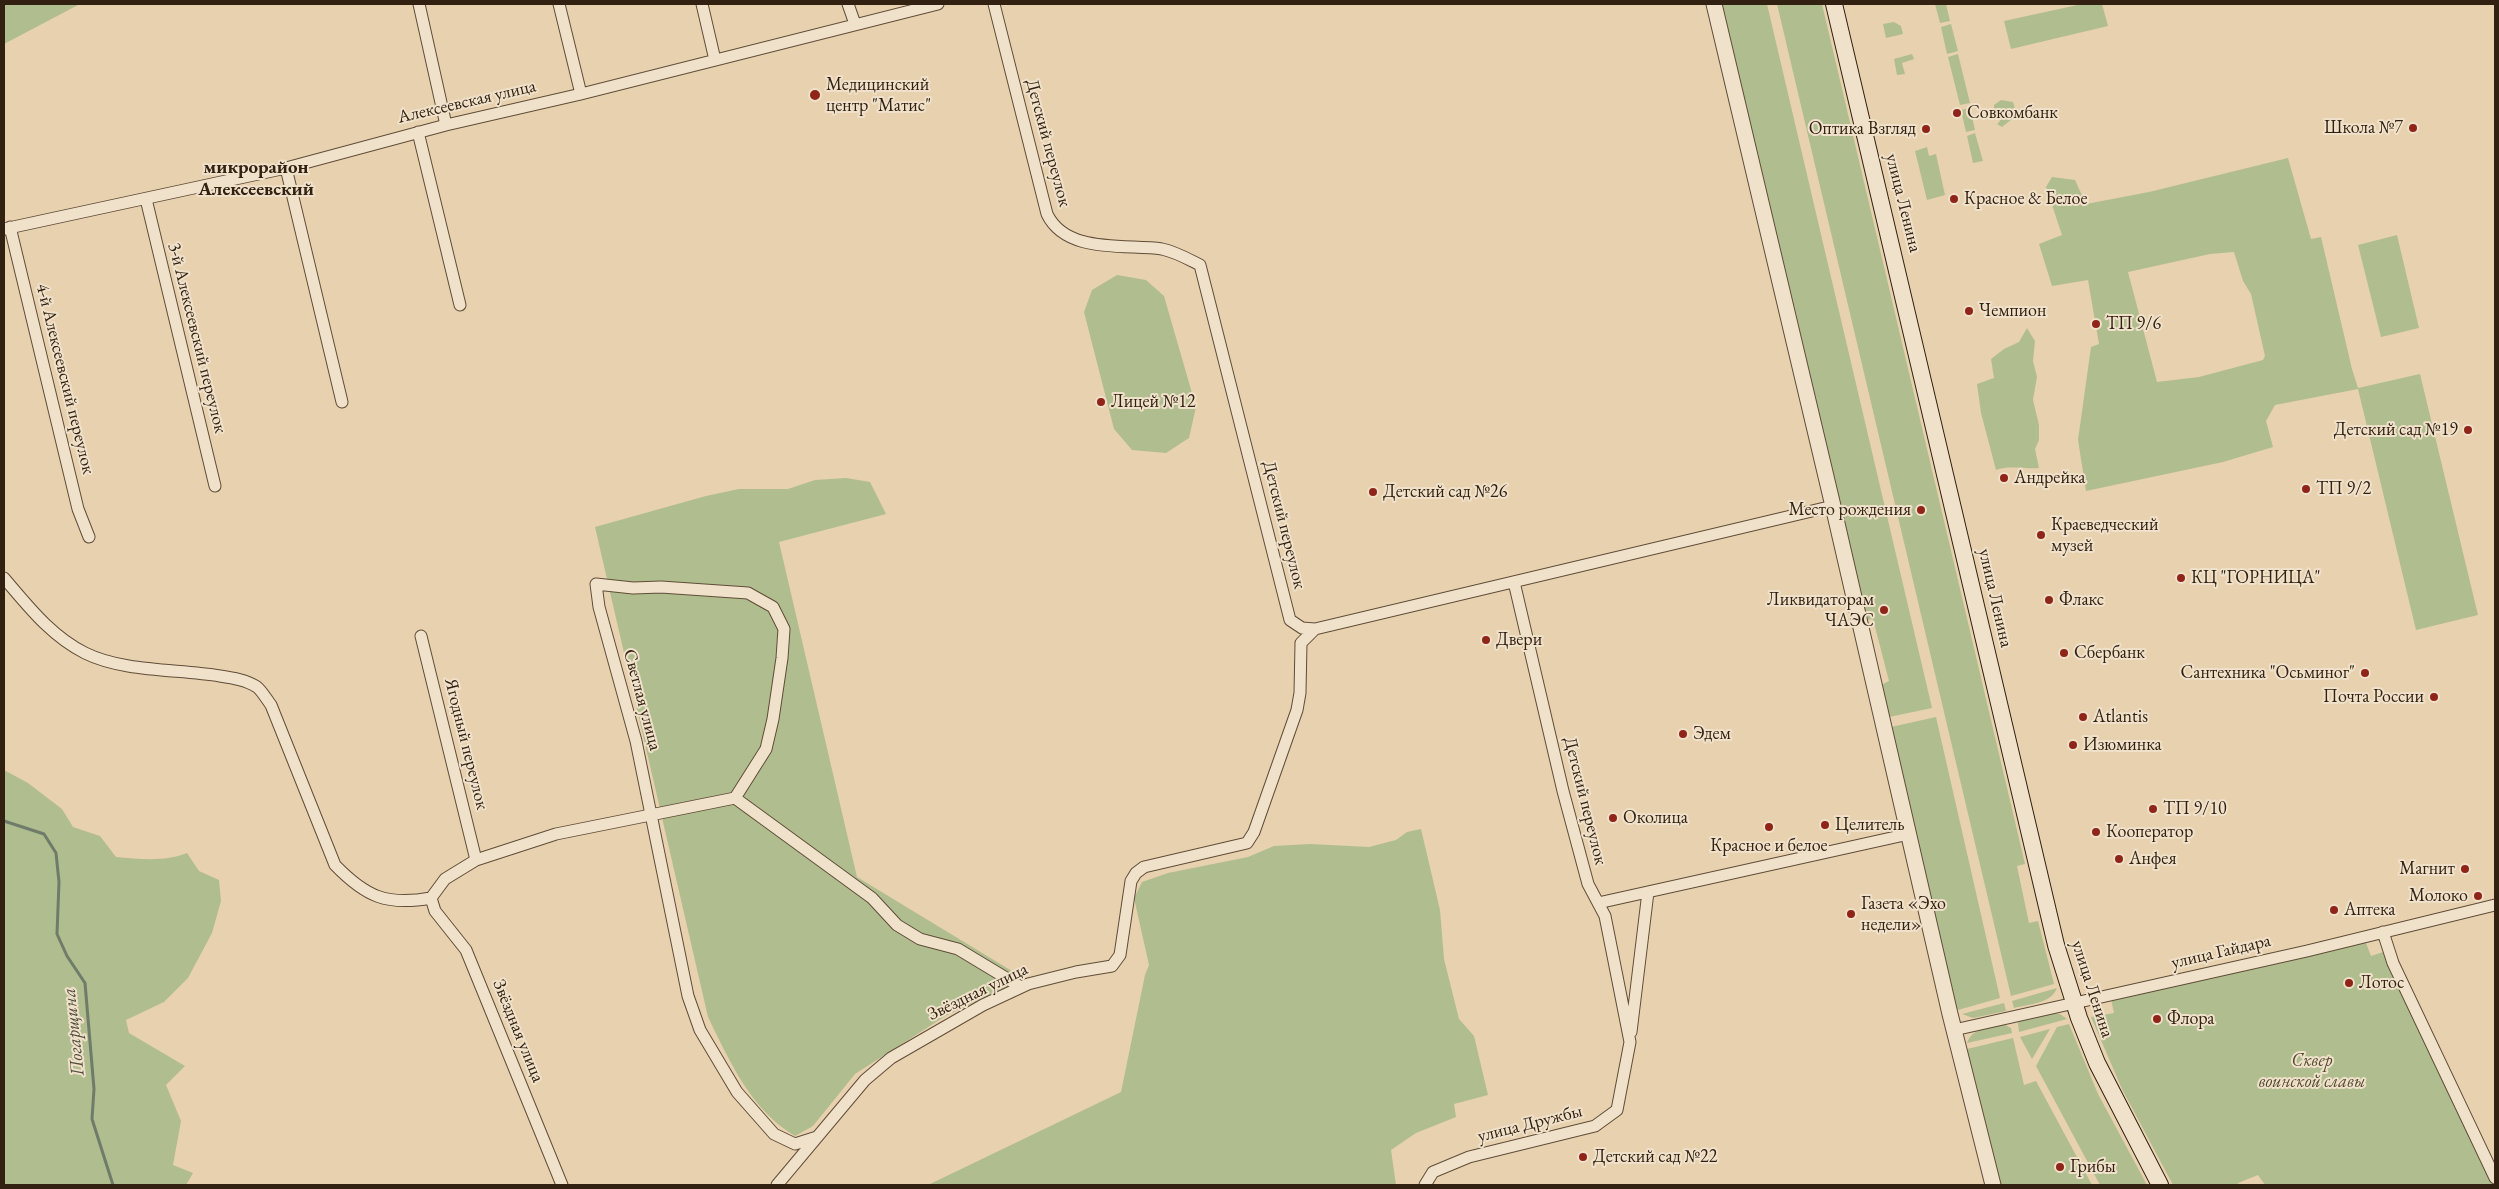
<!DOCTYPE html>
<meta charset="utf-8">
<style>
body{margin:0}
#map{position:relative;width:2499px;height:1189px;overflow:hidden;background:#e8d1af;font-family:"EB Garamond",serif}
canvas{display:block}
.frame{position:absolute;inset:0;border:5px solid #322110;pointer-events:none}
</style>
<div id="map">
<canvas width="2499" height="1189"></canvas>
<div class="frame"></div>
</div>
<script>
const g = document.querySelector('canvas').getContext('2d');
g.lineJoin = 'round';
function paint(path, color) {
  g.fillStyle = color;
  g.fill(path, 'evenodd');
}
function trace(path, color, width, dash) {
  g.strokeStyle = color;
  g.lineWidth = width;
  g.lineCap = dash ? 'butt' : 'round';
  g.setLineDash(dash || []);
  g.stroke(path);
}
function drawText(font, color, halo, rows, align = 'center') {
  g.font = font + ' "EB Garamond",serif';
  g.lineWidth = 4;
  g.setLineDash([]);
  g.textBaseline = 'middle';
  g.strokeStyle = halo;
  g.fillStyle = color;
  for (const [text, x, y, turn = 0] of rows) {
    g.save();
    g.translate(x, y);
    g.rotate((+turn || 0) * Math.PI / 180);
    g.textAlign = isNaN(turn) ? turn : align;
    if (halo) g.strokeText(text, 0, 0);
    g.fillText(text, 0, 0);
    g.restore();
  }
}
paint(new Path2D(`
 M4,4H80L4,44Z
 M1721,4H1767L1932,708L1889,717L1881,685L1889,681L1873,619L1866,620Z
 M1777,4H1822L2025,864L2017,866L2029,923L2038,921L2054,984L2011,996Z
 M1935,4H1946L1950,21L1940,23Z
 M2082,4H2102L2108,26L2011,49L2004,21Z
 M1894,22L1901,26L1903,34L1886,38L1883,24Z
 M1951,24L1958,51L1947,54L1941,27Z
 M1912,54L1914,59L1902,63L1905,74L1897,75L1894,59Z
 M1958,54L1970,103L1960,105L1948,57Z
 M2001,100L2013,102L2017,115L2002,127L1997,124L2000,121L1998,117L1994,118V105Z
 M1970,108L1975,130L1966,132L1961,110Z
 M1975,133L1983,161L1973,163L1967,136Z
 M1927,147L1929,156L1936,154L1945,195L1927,200L1915,151Z
 M2288,158L2311,239L2321,237L2352,369L2358,388L2420,374L2478,615L2416,630L2358,389L2275,405L2266,421L2273,447L2223,462L2086,491L2078,440L2091,347L2099,344L2088,280L2052,286L2039,244L2062,235L2046,187L2052,177L2075,180L2086,204L2149,192ZM2234,252L2243,281L2251,294L2265,356L2263,360L2199,377L2157,382L2128,272L2210,254Z
 M2397,235L2419,328L2381,337L2358,245Z
 M1117,275L1146,280L1164,296L1196,407L1189,438L1166,453L1132,450L1114,429L1084,312L1092,290Z
 M2027,328L2035,341L2033,361L2037,377L2033,400L2039,425V440L2035,449L2039,468C2024,469 2009,465 1996,470L1981,413L1977,384L1994,378L1991,359L2004,349L2019,342Z
 M846,478L870,482L886,514L779,542L857,877L1025,979L947,1015L855,1074L813,1126L795,1136C751,1110 730,1062 708,1017L595,527L706,496L739,489H788L815,480Z
 M1936,717L2000,998L1958,1010L1954,1001L1891,727Z
 M4,770L28,783L62,809L73,827L100,836L116,857C140,859 165,862 187,853L199,871L219,880L221,901L212,933L188,978L164,1002L126,1020L129,1033L185,1066L166,1085L181,1121L173,1165L193,1173L186,1185H4Z
 M1421,829L1440,910L1444,959L1459,1019L1474,1036L1488,1095L1454,1104L1456,1117L1416,1133L1391,1150L1396,1185H928L1121,1092L1145,975L1149,965L1134,898L1142,882L1168,873L1248,857L1274,846L1310,844L1369,847L1396,840L1407,832Z
 M2360,941L2366,943L2371,956L2383,952L2493,1185H2265L2258,1175L2238,1183L2239,1185H2173L2122,1089L2091,1017L2114,1013L2111,999Z
 M2057,988C2051,1004 2029,1004 2014,1008L2012,1001Z
 M2004,1003L2006,1011L1973,1018L1962,1014Z
 M2052,1013L2060,1014L2067,1019L2019,1032L2018,1023L2020,1020Z
 M2003,1024L2011,1028L2012,1033L1967,1043C1972,1028 1989,1028 2003,1024Z
 M2069,1024L2098,1094L2147,1185H2100L2036,1066L2057,1027Z
 M2050,1029L2032,1059L2020,1037Z
 M2013,1038L2024,1085L2036,1081L2092,1185H1999L1967,1049Z`), '#b0bd8f');
trace(new Path2D(`
 M4,821L44,834L56,853L59,882L57,934L67,956L85,983L94,1089L92,1119L113,1185`), '#6f7c69', 3);
const minor = new Path2D(`
 M419,4L446,125
 M559,4L581,94
 M702,4L715,60
 M848,4L855,24
 M994,4L1047,214C1066,254 1125,244 1162,249C1176,252 1188,259 1200,265L1290,620L1302,628L1315,629L1833,506
 M418,132L460,305
 M286,168L342,402
 M146,199L215,486
 M10,227L78,509L89,537
 M4,229L286,168L446,125L581,94L938,4
 M4,578C28,606 51,636 85,653C123,672 178,669 220,676C233,678 246,680 257,687C262,691 267,700 271,705L335,865C366,897 387,906 431,898L445,879L476,860L556,834L735,798L872,898L897,925L920,939L958,949L1021,987
 M421,636L476,860
 M735,798L766,749L773,719L782,658L784,629L773,607L748,593L661,587L633,588L596,584L599,607L636,741L688,996L700,1030L737,1092L774,1134L795,1144L817,1137
 M431,898L435,911L466,950L562,1185
 M1598,903L1909,834
 M2383,932L2393,963L2495,1178
 M1954,1030L2307,951L2495,905
 M1631,1032L1648,892
 M777,1185L865,1080L891,1058L983,1005L1028,984L1076,972L1112,966L1120,955L1131,881L1136,873L1144,867L1247,843L1254,832L1297,710L1300,693L1301,643L1315,629
 M1425,1185L1433,1172L1469,1157L1595,1126L1617,1110L1630,1042L1612,951L1605,916L1588,884L1563,791L1514,582`);
const tertiary = new Path2D(`
 M1714,4L1833,506L1950,1014L1993,1185`);
const secondary = new Path2D(`
 M1834,4L2056,945L2079,1018L2097,1063L2160,1185`);
trace(minor, '#604d38', 13);
trace(tertiary, '#604d38', 17);
trace(secondary, '#322110', 18);
trace(minor, '#f0e1cb', 11);
trace(tertiary, '#f0e1cb', 15);
trace(secondary, '#f0e1cb', 16);
for (const [x, y, r, color] of [
 [815,95,6,"#8f2418"],
 [1957,113,5,"#8f2418"],
 [2413,128,5,"#8f2418"],
 [1926,129,5,"#8f2418"],
 [1954,199,5,"#8f2418"],
 [1969,311,5,"#8f2418"],
 [2096,324,5,"#8f2418"],
 [1101,402,5,"#8f2418"],
 [2468,430,5,"#8f2418"],
 [2004,478,5,"#8f2418"],
 [2306,489,5,"#8f2418"],
 [1373,492,5,"#8f2418"],
 [1921,510,5,"#8f2418"],
 [2041,535,5,"#8f2418"],
 [2181,578,5,"#8f2418"],
 [2049,600,5,"#8f2418"],
 [1884,610,5,"#8f2418"],
 [1486,640,5,"#8f2418"],
 [2064,653,5,"#8f2418"],
 [2365,673,5,"#8f2418"],
 [2434,697,5,"#8f2418"],
 [2083,717,5,"#8f2418"],
 [1683,734,5,"#8f2418"],
 [2073,745,5,"#8f2418"],
 [2153,809,5,"#8f2418"],
 [1613,818,5,"#8f2418"],
 [1825,825,5,"#8f2418"],
 [1769,827,5,"#8f2418"],
 [2096,832,5,"#8f2418"],
 [2119,859,5,"#8f2418"],
 [2465,869,5,"#8f2418"],
 [2478,896,5,"#8f2418"],
 [2334,910,5,"#8f2418"],
 [1851,914,5,"#8f2418"],
 [2349,983,5,"#8f2418"],
 [2157,1019,5,"#8f2418"],
 [1583,1157,5,"#8f2418"],
 [2060,1167,5,"#8f2418"]
]) {
  const dot = new Path2D();
  dot.arc(x, y, r, 0, 2 * Math.PI);
  g.fillStyle = color;
  g.fill(dot);
  trace(dot, '#f0e1cb', 2);
}
drawText('18px', '#322110', '#f0e1cb', [
 ["Медицинский",826,85],
 ["центр \"Матис\"",826,106],
 ["Совкомбанк",1967,113],
 ["Школа №7",2403,128,"right"],
 ["Оптика Взгляд",1916,129,"right"],
 ["Красное & Белое",1964,199],
 ["Чемпион",1979,311],
 ["ТП 9/6",2106,324],
 ["Лицей №12",1111,402],
 ["Детский сад №19",2458,430,"right"],
 ["Андрейка",2014,478],
 ["ТП 9/2",2316,489],
 ["Детский сад №26",1383,492],
 ["Место рождения",1911,510,"right"],
 ["Краеведческий",2051,525],
 ["музей",2051,546],
 ["КЦ \"ГОРНИЦА\"",2191,578],
 ["Ликвидаторам",1874,600,"right"],
 ["ЧАЭС",1874,621,"right"],
 ["Флакс",2059,600],
 ["Двери",1496,640],
 ["Сбербанк",2074,653],
 ["Сантехника \"Осьминог\"",2355,673,"right"],
 ["Почта России",2424,697,"right"],
 ["Atlantis",2093,717],
 ["Эдем",1693,734],
 ["Изюминка",2083,745],
 ["ТП 9/10",2163,809],
 ["Околица",1623,818],
 ["Целитель",1835,825],
 ["Кооператор",2106,832],
 ["Красное и белое",1769,846,"center"],
 ["Анфея",2129,859],
 ["Магнит",2455,869,"right"],
 ["Молоко",2468,896,"right"],
 ["Газета «Эхо",1861,904],
 ["недели»",1861,925],
 ["Аптека",2344,910],
 ["Лотос",2359,983],
 ["Флора",2167,1019],
 ["Детский сад №22",1593,1157],
 ["Грибы",2070,1167]
], 'left');
drawText('18px', '#322110', '#f0e1cb', [
 ["Алексеевская улица",467,102,-13],
 ["Детский переулок",1048,143,75],
 ["улица Ленина",1903,203,76],
 ["3-й Алексеевский переулок",197,338,76],
 ["4-й Алексеевский переулок",65,379,76],
 ["Детский переулок",1284,525,76],
 ["улица Ленина",1995,598,77],
 ["Светлая улица",642,700,75],
 ["Ягодный переулок",466,744,76],
 ["Детский переулок",1585,801,76],
 ["улица Гайдара",2221,952,-13],
 ["улица Ленина",2092,989,72],
 ["Звёздная улица",978,992,-26],
 ["Звёздная улица",518,1031,68],
 ["улица Дружбы",1530,1124,-14]
]);
drawText('italic 18px', '#524830', '#f0e1cb', [
 ["Сквер",2312,1061],
 ["воинской славы",2312,1082]
]);
drawText('bold 19px', '#322110', '#f0e1cb', [
 ["микрорайон",256,168],
 ["Алексеевский",256,190]
]);
drawText('italic 19px', '#514e3d', '#f0e1cb', [
 ["Погарщина",74,1032,-96]
]);
</script>
